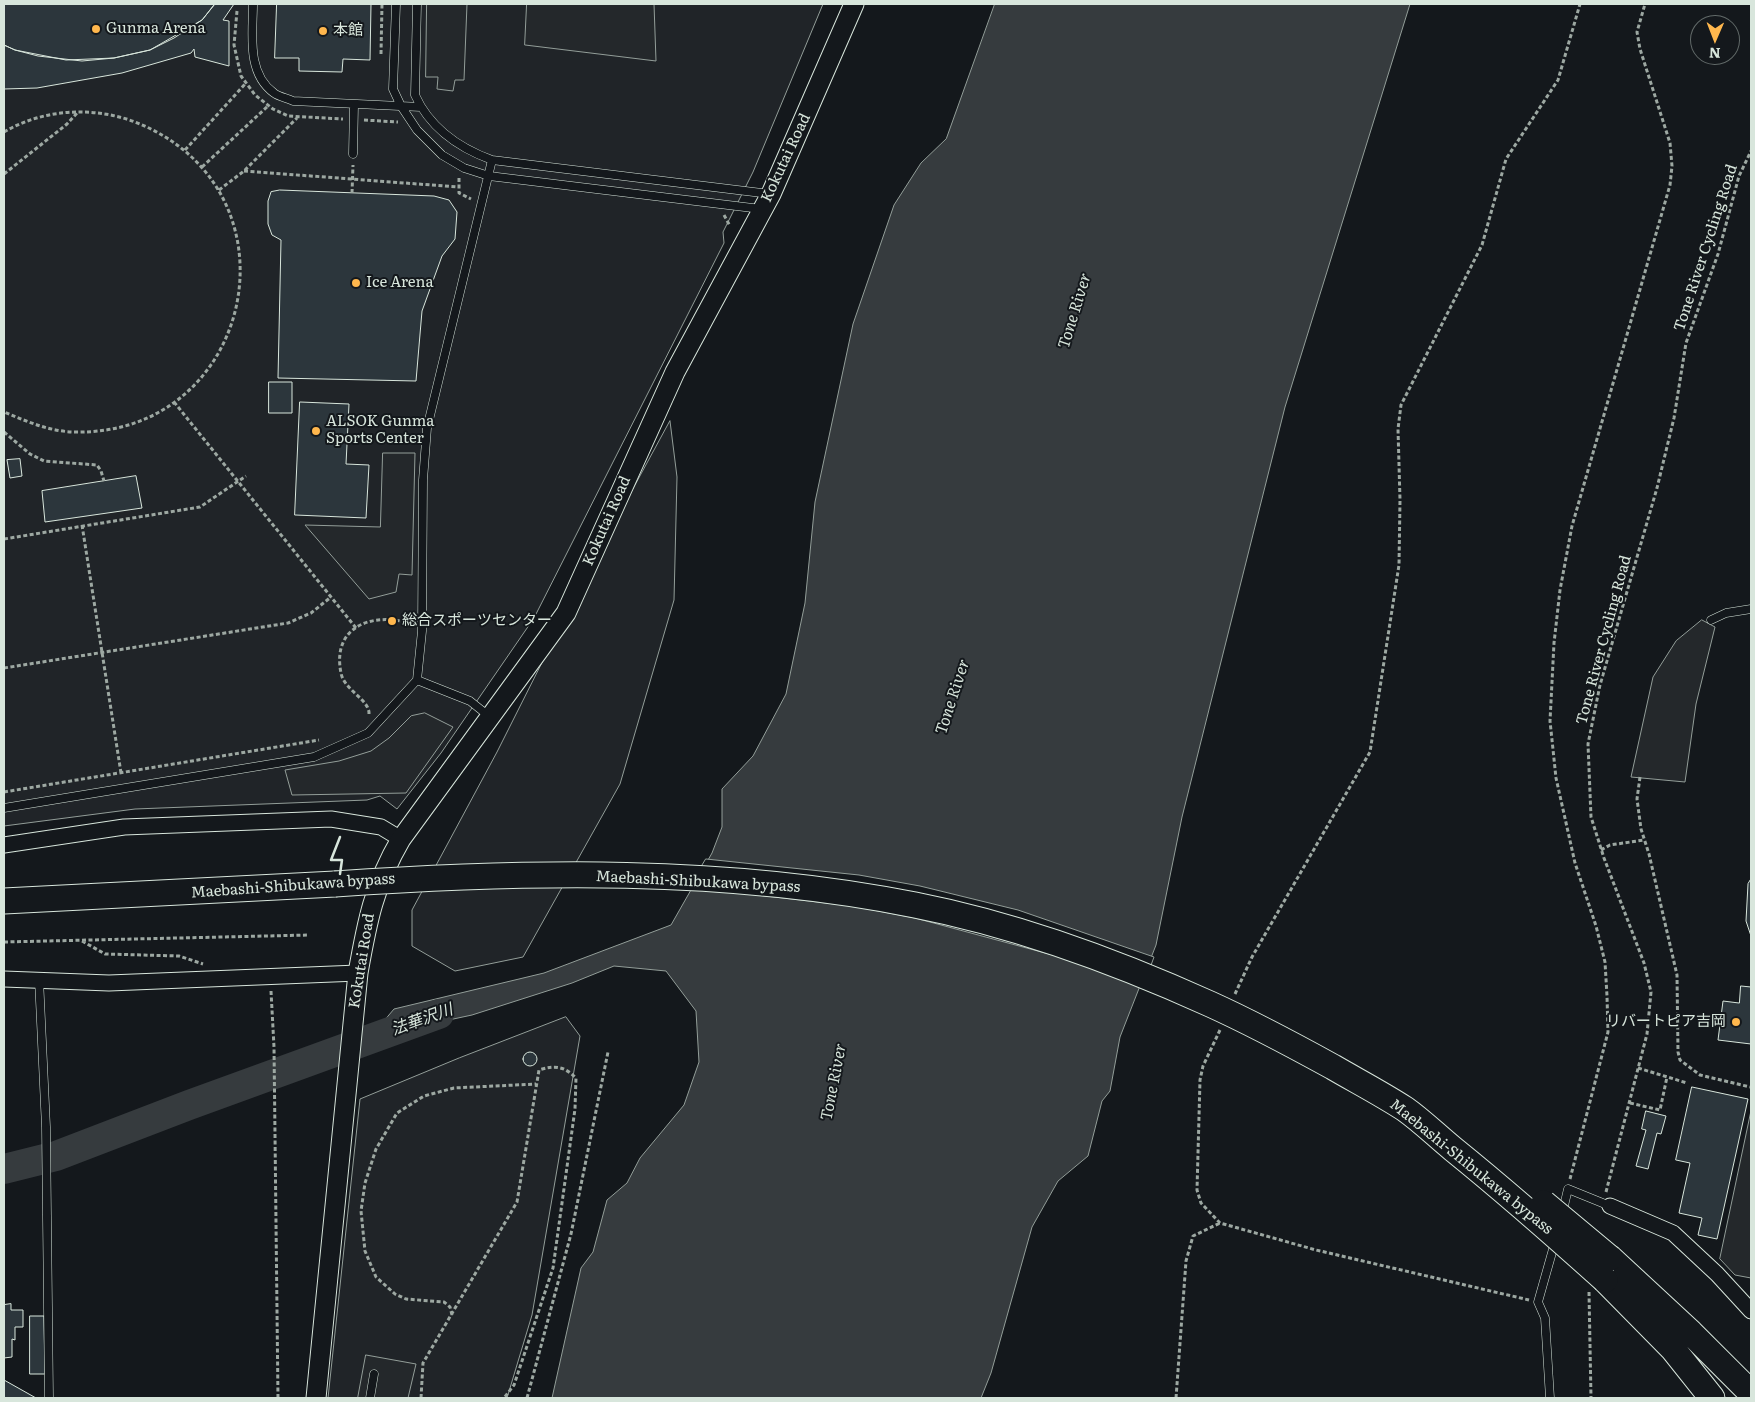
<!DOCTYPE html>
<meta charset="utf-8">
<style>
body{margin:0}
#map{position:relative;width:1755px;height:1402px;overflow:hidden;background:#14181c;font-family:Literata,serif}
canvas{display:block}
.frame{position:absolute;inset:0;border:5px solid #d8e6dc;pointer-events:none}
.north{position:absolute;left:1690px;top:15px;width:50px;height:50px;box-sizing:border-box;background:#14181c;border:1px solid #626a69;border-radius:50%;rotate:181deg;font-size:14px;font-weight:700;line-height:20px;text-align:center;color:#d8e6dc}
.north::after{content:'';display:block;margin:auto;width:18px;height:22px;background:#ffb74d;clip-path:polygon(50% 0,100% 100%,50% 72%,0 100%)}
</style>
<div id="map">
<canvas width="1755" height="1402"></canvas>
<div class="frame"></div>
<div class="north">N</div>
</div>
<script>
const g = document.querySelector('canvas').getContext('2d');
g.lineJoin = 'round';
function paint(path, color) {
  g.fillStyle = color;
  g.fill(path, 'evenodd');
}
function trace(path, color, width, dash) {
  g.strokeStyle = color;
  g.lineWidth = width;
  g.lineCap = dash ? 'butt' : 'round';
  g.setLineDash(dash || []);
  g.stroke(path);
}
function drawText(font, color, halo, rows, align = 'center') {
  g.font = font + ' Literata,"Noto Sans JP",serif';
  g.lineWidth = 4;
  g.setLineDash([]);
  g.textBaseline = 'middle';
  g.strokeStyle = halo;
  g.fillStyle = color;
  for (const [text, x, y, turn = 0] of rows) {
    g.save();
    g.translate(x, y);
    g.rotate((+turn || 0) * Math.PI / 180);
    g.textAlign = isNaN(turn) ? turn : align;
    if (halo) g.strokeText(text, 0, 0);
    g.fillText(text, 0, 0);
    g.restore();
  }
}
const green = new Path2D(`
 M4,4H823L753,172L723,232L724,243L534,618L441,753L397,809L380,796L367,800L135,809L4,826Z
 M670,421L677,477L674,600L620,784L523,957L455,971L412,946V910L497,752L584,579Z
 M566,1017L580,1036L532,1315L507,1398H328L360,1099L459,1058Z`);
paint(green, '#202428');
trace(green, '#939e99', 1);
const parking = new Path2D(`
 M427,4H467L464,80H455L453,91L437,89L438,77H426Z
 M527,4H654L656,61L525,45Z
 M383,453H415L412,575L399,574L396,592L369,599L305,525L380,527Z
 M1702,620L1715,627L1696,704L1685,782L1631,777L1653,677L1676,641Z
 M425,713L453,727L406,793L292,795L285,770L339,761L371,751L389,738L411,716Z
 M1751,1111V1278L1735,1275L1720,1259Z
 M366,1355L416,1364L408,1398H358Z`);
paint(parking, '#24282b');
trace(parking, '#939e99', 1);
const water = new Path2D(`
 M995,4H1410L1285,407L1182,817L1156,945L1120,1037L1110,1091L1102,1101L1088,1156L1058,1181L1032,1227L991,1373L981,1398H552L581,1268L593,1252L607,1200L627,1183L640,1158L684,1105L699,1062L696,1011L666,971L614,966L572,983L472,1015L402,1030L383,1022L394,1009L544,973L671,925L712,853L722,827V789L753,756L786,694L805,603L815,502L853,324L894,205L921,163L946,139Z`);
paint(water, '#363b3e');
trace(water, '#939e99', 1);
const pier = new Path2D(`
 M706,859L859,875L920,886L1018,910L1154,957L1143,987L1075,961L915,918L852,906L740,893L688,889Z`);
paint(pier, '#14181c');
trace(pier, '#939e99', 1);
trace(new Path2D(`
 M4,1169L56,1156L189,1105L439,1014`), '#363b3e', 30);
const building = new Path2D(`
 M4,4H215L202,20L150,50L114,58L82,61L38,56L15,50L4,45Z
 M215,4H234L223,20L229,21V66L195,57L194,49L191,53L122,73L37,88L4,89V45L15,50L66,60L114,58L150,50L174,38L202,20Z
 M277,4H371L370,60L343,59L342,72L299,71V58H275Z
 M280,190L434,196L449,200L457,212L455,239L442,256L422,311L416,381L278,378L281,240L272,235L268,224V201L271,192Z
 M269,382H292V413H269Z
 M300,402L349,404L346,464L369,465L366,518L295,515Z
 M20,459L22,476L10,478L7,460Z
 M136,476L142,508L45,522L42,491Z
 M1751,879V936L1746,921L1748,884Z
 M1741,986L1751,987V1044L1718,1040L1723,1001L1739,1003Z
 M523 1059a7 7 0 1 1 14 0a7 7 0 1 1-14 0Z
 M1692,1087L1748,1099L1717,1239L1698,1235L1702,1218L1679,1213L1690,1163L1676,1160Z
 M1646,1111L1666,1116L1661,1134L1657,1133L1648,1169L1636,1166L1646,1130L1642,1129Z
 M11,1304V1310H23V1327H15V1340L12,1339V1357L4,1358V1305Z
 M30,1316H44L45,1374H30Z
 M4,1380L36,1398H4Z`);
paint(building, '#2c363c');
trace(building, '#d8e6dc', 1);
const service = new Path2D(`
 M253,4C253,33 246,73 274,93C279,97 287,98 293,101L421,107
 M396,4L393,89L401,106L417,130L442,155L464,168L489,176L761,209
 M417,4L415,95C430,128 459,148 492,160L770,194
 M353,154L354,105
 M1711,620L1726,613L1751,609
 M417,680L470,701L490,717
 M4,808L314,757L368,733L417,680L422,631L423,480L427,428L492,160
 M39,979L46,1127L49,1398
 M1562,1214L1568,1189L1610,1206
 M370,1398L374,1374
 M1550,1398L1545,1318L1538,1302L1555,1242`);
const minor = new Path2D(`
 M4,845L124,827L331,819L381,827L401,839
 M4,979L109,983L358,973
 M1610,1206L1673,1233L1717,1274L1751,1311`);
const tertiary = new Path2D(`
 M316,1398L358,973C367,922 374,885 401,839L566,613L675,372L771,194L854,4`);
const trunk = new Path2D(`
 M4,901L335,884
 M1610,1258L1691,1333L1751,1393
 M1605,1280L1673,1349L1712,1398`);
trace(service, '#d8e6dc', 9);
trace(minor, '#d8e6dc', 17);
trace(tertiary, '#d8e6dc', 21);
trace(trunk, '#d8e6dc', 27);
trace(new Path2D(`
 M237,11L234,45L241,76L255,95L273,109L288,116L343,119
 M381,54L382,4
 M364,120L398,122
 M4,132C43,109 93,106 135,122C307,189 255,437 73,432C48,431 26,421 4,412
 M185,150L246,83
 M202,167L268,106
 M244,171L458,187
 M4,174L67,124L78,112
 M459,178V193L471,199
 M219,190L244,171L297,118
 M352,193L353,165
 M724,215L730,226
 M174,402L356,628
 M4,432L30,454L44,461L97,465L101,471L104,481
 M82,525L121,773
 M4,539L200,507L246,476
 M4,668L288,623L311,613L331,597
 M369,714C370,700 344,690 341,673C332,629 368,613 405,622L409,616
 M1640,777L1637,799L1641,829L1649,854L1677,975L1678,1052L1680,1060L1700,1075L1750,1087
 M4,792L319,740
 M1601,850L1610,845L1644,840
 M82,941L105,954L179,956L203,964
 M4,942L309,935
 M271,991L274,1047L278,1398
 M1235,994L1252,957L1370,752L1399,565L1400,500L1398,429L1401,405L1482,245L1506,159L1558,80L1580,4
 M1220,1030L1203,1066L1200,1080L1197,1190L1201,1203L1220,1223L1316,1250L1529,1300
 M1638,1068L1687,1083
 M1630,1103L1660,1110L1667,1077
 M1570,1179L1608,1032L1607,996L1605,962L1596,926L1575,863L1556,778L1550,721L1554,643L1560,590L1572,526L1670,185L1672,166L1670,143L1640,49L1637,32L1645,4
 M1606,1192L1647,1034L1651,992L1644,963L1604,858L1591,817L1588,744L1600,685L1657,488L1674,418L1686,343L1718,254L1739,176L1751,151
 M1589,1292L1591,1398
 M452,1315L450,1307L444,1302L406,1299L395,1294L376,1277L365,1251L361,1211L365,1183L376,1149L397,1113L424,1096L454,1088L536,1084
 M421,1398L423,1363L517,1202L539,1070C555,1065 564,1066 576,1078L575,1109L553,1268L514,1385L504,1398
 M527,1398L571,1234L608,1052
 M1176,1398L1186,1261L1193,1236L1220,1223`), '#9da8a2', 3, [4, 2.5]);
trace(service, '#14181c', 8);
trace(minor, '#14181c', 15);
trace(tertiary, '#14181c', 19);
trace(trunk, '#14181c', 25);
const trunkBridge = new Path2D(`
 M335,884C528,871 725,867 915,905C1017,925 1115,961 1210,1004C1252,1023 1293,1045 1333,1067C1357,1081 1382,1094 1405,1109C1422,1121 1437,1136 1453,1149C1505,1191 1555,1235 1605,1280
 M1544,1203L1610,1258`);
trace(trunkBridge, '#d8e6dc', 27, []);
trace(trunkBridge, '#14181c', 25);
trace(new Path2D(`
 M340,874L342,860H331L340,837`), '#d8e6dc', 2.5);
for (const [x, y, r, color] of [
 [96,29,5,"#ffb74d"],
 [323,31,5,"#ffb74d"],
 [356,283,5,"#ffb74d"],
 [316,431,5,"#ffb74d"],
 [392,621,5,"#ffb74d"],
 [1736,1022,5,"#ffb74d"]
]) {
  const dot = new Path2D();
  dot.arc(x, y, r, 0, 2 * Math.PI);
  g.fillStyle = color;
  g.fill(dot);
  trace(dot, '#14181c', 2);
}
drawText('15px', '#d8e6dc', '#14181c', [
 ["Gunma Arena",106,29],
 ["本館",333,31],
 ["Ice Arena",366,283],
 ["ALSOK Gunma",326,422],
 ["Sports Center",326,439],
 ["総合スポーツセンター",402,621],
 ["リバートピア吉岡",1726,1022,"right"]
], 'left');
drawText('15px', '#d8e6dc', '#14181c', [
 ["Kokutai Road",786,158,-65],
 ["Tone River Cycling Road",1706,248,-72],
 ["Kokutai Road",607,521,-66],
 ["Tone River Cycling Road",1604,640,-75],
 ["Maebashi-Shibukawa bypass",698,882,3],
 ["Maebashi-Shibukawa bypass",293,886,-4],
 ["Kokutai Road",362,961,-81],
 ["Maebashi-Shibukawa bypass",1471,1167,39]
]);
drawText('italic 16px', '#d8e6dc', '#14181c', [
 ["Tone River",1075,311,-73],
 ["Tone River",953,697,-72],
 ["法華沢川",422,1020,-20],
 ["Tone River",834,1082,-79]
]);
</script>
